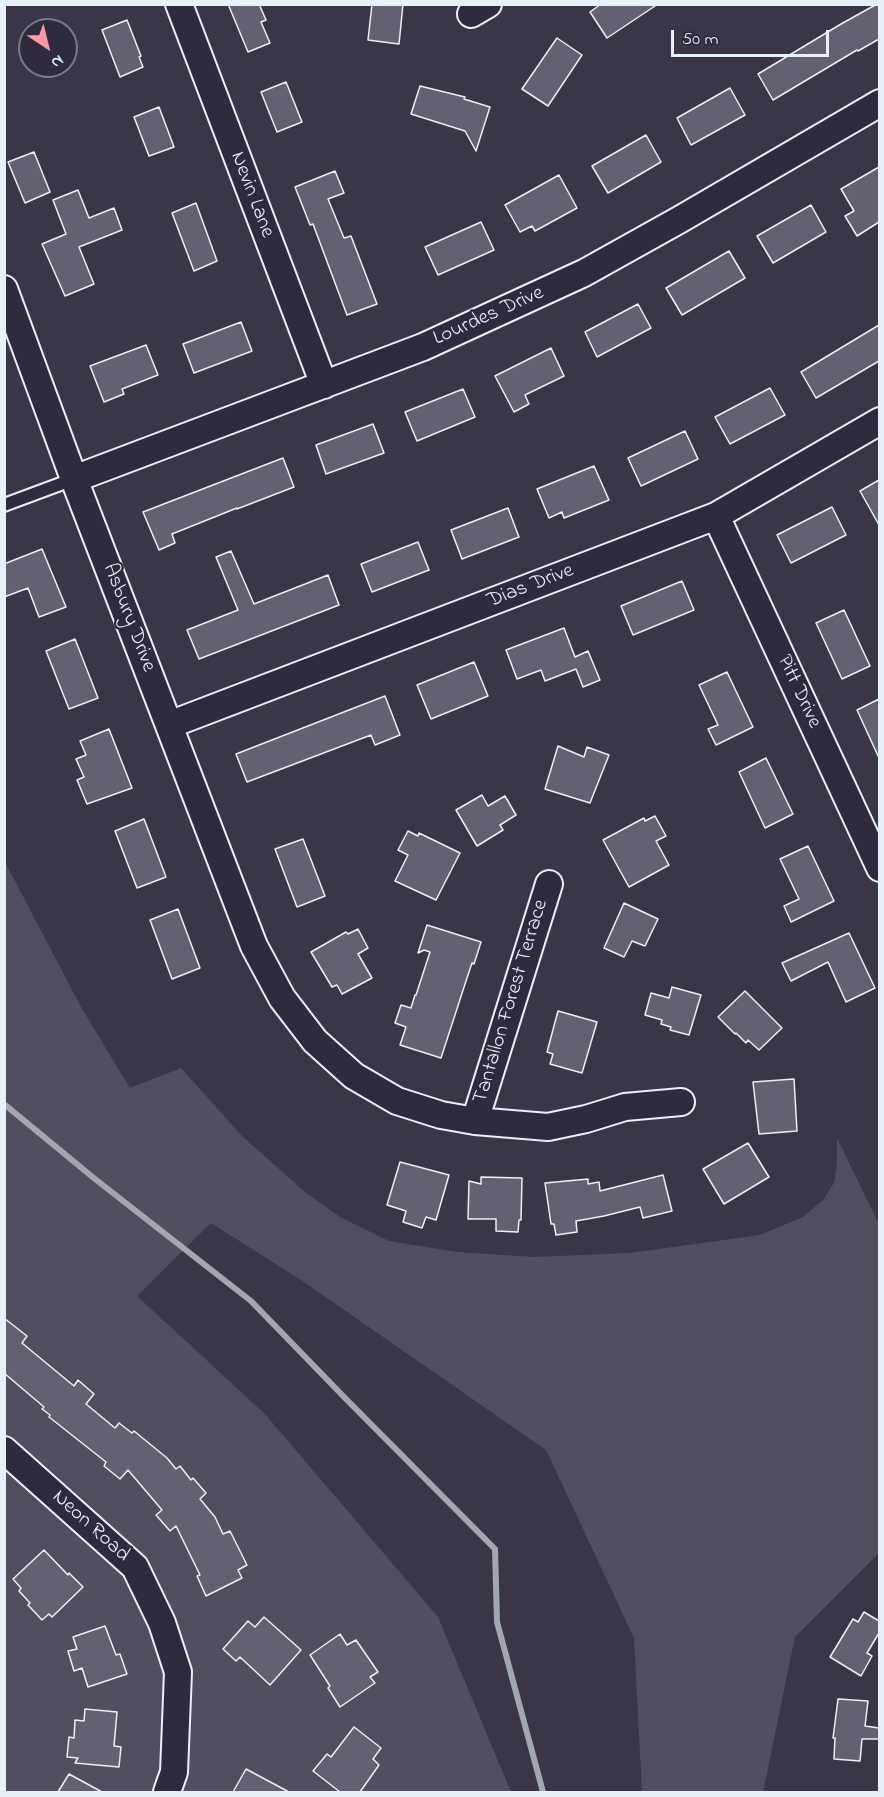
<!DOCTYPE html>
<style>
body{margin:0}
#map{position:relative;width:884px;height:1797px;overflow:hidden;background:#3a3648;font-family:"Indie Flower",sans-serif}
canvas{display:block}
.frame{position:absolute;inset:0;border:6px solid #e8f1f8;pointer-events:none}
.north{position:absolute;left:18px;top:18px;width:60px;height:60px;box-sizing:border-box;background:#2f2a3d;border:2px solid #797a88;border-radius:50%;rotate:145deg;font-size:16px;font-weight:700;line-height:24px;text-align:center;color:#e8f1f8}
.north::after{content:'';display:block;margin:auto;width:21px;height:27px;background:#ff9aa2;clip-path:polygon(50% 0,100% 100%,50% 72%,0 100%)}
.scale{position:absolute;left:671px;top:30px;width:158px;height:27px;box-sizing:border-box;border:3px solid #e8f1f8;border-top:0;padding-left:8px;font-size:18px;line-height:21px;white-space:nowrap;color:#e8f1f8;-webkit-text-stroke:4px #2f2a3d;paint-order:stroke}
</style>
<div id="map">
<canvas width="884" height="1797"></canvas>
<div class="frame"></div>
<div class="north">N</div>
<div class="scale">50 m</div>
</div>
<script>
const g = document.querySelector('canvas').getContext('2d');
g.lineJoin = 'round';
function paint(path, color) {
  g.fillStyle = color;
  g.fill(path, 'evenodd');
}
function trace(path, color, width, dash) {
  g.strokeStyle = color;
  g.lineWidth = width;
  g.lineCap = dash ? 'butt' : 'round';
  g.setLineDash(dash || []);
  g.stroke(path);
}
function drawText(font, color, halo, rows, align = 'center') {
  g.font = font + ' "Indie Flower",sans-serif';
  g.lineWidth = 4.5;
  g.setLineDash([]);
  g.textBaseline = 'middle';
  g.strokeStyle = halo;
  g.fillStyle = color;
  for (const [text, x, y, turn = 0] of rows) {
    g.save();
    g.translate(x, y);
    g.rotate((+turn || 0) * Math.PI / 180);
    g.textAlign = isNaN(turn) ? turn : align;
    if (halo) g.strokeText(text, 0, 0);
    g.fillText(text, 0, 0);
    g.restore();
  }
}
paint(new Path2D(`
 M4,860L81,1007L130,1088L181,1068L242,1136L305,1192L340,1217L389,1241L457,1252L534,1257L630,1253L760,1235L803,1217L823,1200L834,1183L837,1164V1138L879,1224V1553L795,1637L763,1792H642L634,1638L546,1450L301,1280L211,1223L137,1296L265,1414L438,1617L511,1792H5Z`), '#504e5f');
trace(new Path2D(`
 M4,1104L95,1179L251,1301L346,1399L495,1549L497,1622L543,1792`), '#a2a6b1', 6);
const building = new Path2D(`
 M228,4H259L266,20L261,22L270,43L248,52Z
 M372,4H403L399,44L368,40Z
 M601,4H658L607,38L590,12Z
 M877,4H879V39L858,51L857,50L773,100L758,74L841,24Z
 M127,20L141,56L139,57L143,67L120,77L102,30Z
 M557,38L582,55L548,106L522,89Z
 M286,82L302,122L277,132L261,92Z
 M420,86L465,97L464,99L490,107L476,151L465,131L411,114Z
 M730,88L745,115L691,145L677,118Z
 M159,107L174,147L149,156L134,117Z
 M646,135L661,162L608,193L592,166Z
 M34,152L50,192L25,203L8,162Z
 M879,167V222L857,236L845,216L854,211L841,189Z
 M335,171L344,193L328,199L344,238L351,236L377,304L347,315L313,224L310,225L295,187Z
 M559,175L577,208L535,231L532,226L520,232L505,205Z
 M78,190L89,218L114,208L122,230L79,247L94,284L65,296L42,244L66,234L53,200Z
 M196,203L217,261L194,271L172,213Z
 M811,205L826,232L773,263L757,236Z
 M481,222L494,250L438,275L425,247Z
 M729,251L745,278L682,315L666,288Z
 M638,304L651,328L597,357L585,332Z
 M241,322L252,351L194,373L183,344Z
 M879,325V361L816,398L801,372Z
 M146,345L158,375L122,389L124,394L104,402L90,366Z
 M551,348L564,376L525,395L529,404L514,412L495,376Z
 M770,388L785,415L730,444L715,417Z
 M463,389L475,417L417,441L405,412Z
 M373,424L384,453L326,474L316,445Z
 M685,431L698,459L641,486L628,458Z
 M283,458L294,487L237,509V508L172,534L175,543L159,550L143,512Z
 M594,466L609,500L564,518L562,512L549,518L537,489Z
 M879,480V525L860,491Z
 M832,507L846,535L791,563L777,535Z
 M508,508L519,537L462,559L451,530Z
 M418,542L429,570L372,592L361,564Z
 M42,549L66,607L39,617L28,588L4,597V564Z
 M231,551L254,604L328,575L339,605L199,659L187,630L238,610L216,557Z
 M682,581L694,610L633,635L621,606Z
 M844,610L870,666L842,679L816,623Z
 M564,628L575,657L588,651L600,680L583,687L576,669L545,681L541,670L517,679L506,650Z
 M75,639L98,698L69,709L46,651Z
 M474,662L488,696L431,719L417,685Z
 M727,672L753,727L716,745L708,729L718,725L699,685Z
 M385,696L400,735L375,745L371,735L247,782L236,754Z
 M879,699V758L857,710Z
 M109,729L132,788L87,804L77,780L84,777L76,759L86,755L80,741Z
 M558,746L584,757L587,747L609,755L590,803L545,789Z
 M766,758L793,814L765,828L739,772Z
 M482,795L488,806L505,796L516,815L500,825L503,830L477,846L456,810Z
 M655,816L666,836L656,841L669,865L629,887L603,840L644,818L645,821Z
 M144,819L166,877L137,888L115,831Z
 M408,831L418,836L419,833L460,853L436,900L395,881L408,855L398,850Z
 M303,839L325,896L297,907L275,849Z
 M808,846L834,901L791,922L784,906L799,899L780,859Z
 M624,903L658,919L645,946L632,941L624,957L604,948Z
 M178,909L200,968L172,979L150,920Z
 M427,925L481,942L474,964L472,963L466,981L441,1058L400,1045L406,1027L395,1023L401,1005L411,1008L415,995H416L430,952L424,950L418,953Z
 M358,929L368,948L358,954L372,978L342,994L337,985L332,987L311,952L346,932L348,934Z
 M849,933L875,988L846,1002L828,962L791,981L782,963Z
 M672,987L701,995L689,1035L670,1030L671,1027L661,1024L662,1020L645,1015L651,993L669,998Z
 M745,991L782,1028L759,1050L748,1040L746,1043L736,1033L735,1034L718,1017Z
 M558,1011L597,1022L582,1073L550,1064L553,1054L547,1052Z
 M794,1079L797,1131L759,1134L753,1082Z
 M748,1143L769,1177L724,1204L703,1169Z
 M400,1162L449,1175L436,1220L426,1217L422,1228L403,1222L406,1211L387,1205Z
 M663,1175L672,1211L643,1218L640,1207L604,1216L576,1221L577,1232L556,1235L554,1224H551L545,1183L588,1179V1184L599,1182L600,1191Z
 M481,1177L522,1178L521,1220H519L518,1232L496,1231V1219H468L469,1181L481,1184Z
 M4,1318L27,1336L22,1343L74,1386L78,1380L94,1394L86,1404L115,1428L119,1423L132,1433L134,1431L167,1458L176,1469L180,1466L191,1480L193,1478L206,1493L200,1499L215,1517L223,1534L230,1531L247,1565L238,1570L242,1578L206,1596L197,1576L200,1575L176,1526L170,1531L156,1515L162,1510L128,1470L120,1479L104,1466L106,1462L49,1417L50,1415L42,1409L44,1407L4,1373Z
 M44,1550L68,1575L69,1573L83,1587L52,1617L49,1614L42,1620L28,1605L30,1603L19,1591L21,1588L13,1579Z
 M864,1612L879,1621V1633L867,1653L872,1656L861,1676L830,1657L853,1619L858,1622Z
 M264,1617L301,1650L270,1685L240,1657L236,1661L223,1649L248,1621L255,1627Z
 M105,1626L116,1655L120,1654L127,1674L88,1687L82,1668L74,1671L68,1651L77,1649L73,1637Z
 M340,1634L347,1645L356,1640L378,1672L370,1677L375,1683L340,1707L328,1688L330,1686L310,1655Z
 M838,1699L868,1701L865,1726L879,1728V1739H862L860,1761L834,1759L835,1738H833Z
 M85,1709L117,1712L114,1746L121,1747L119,1767L75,1763L78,1758L67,1757L69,1737L74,1738L75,1720L84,1721Z
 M354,1727L381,1748L373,1759L379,1765L360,1792H340L313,1771L327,1754L331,1757Z
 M246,1769L289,1792H233Z
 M69,1774L102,1792H58Z`);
paint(building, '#636171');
trace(building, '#e8f1f8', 1.5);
const service = new Path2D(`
 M4,505L74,479`);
const minor = new Path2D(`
 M179,4L324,385
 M471,14L488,4
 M4,289L74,479L254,946L282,998L315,1041L354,1076L397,1101L441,1115L475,1121L548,1127L586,1119L625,1107L681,1102
 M74,479L423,347L584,273L679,220L880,103
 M716,516L880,868
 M169,725L716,516L880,421
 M475,1121L549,884
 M4,1450L135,1567L162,1623L178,1672L174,1772L167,1792`);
trace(service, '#e8f1f8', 16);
trace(minor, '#e8f1f8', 30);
trace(service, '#2f2a3d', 12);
trace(minor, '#2f2a3d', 26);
drawText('21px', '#e8f1f8', '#2f2a3d', [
 ["Nevin Lane",251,195,69],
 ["Lourdes Drive",489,317,-24],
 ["Dias Drive",531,587,-21],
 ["Asbury Drive",128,618,69],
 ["Pitt Drive",798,692,65],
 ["Tantallon Forest Terrace",512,1002,-73],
 ["Neon Road",90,1527,42]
]);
</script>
